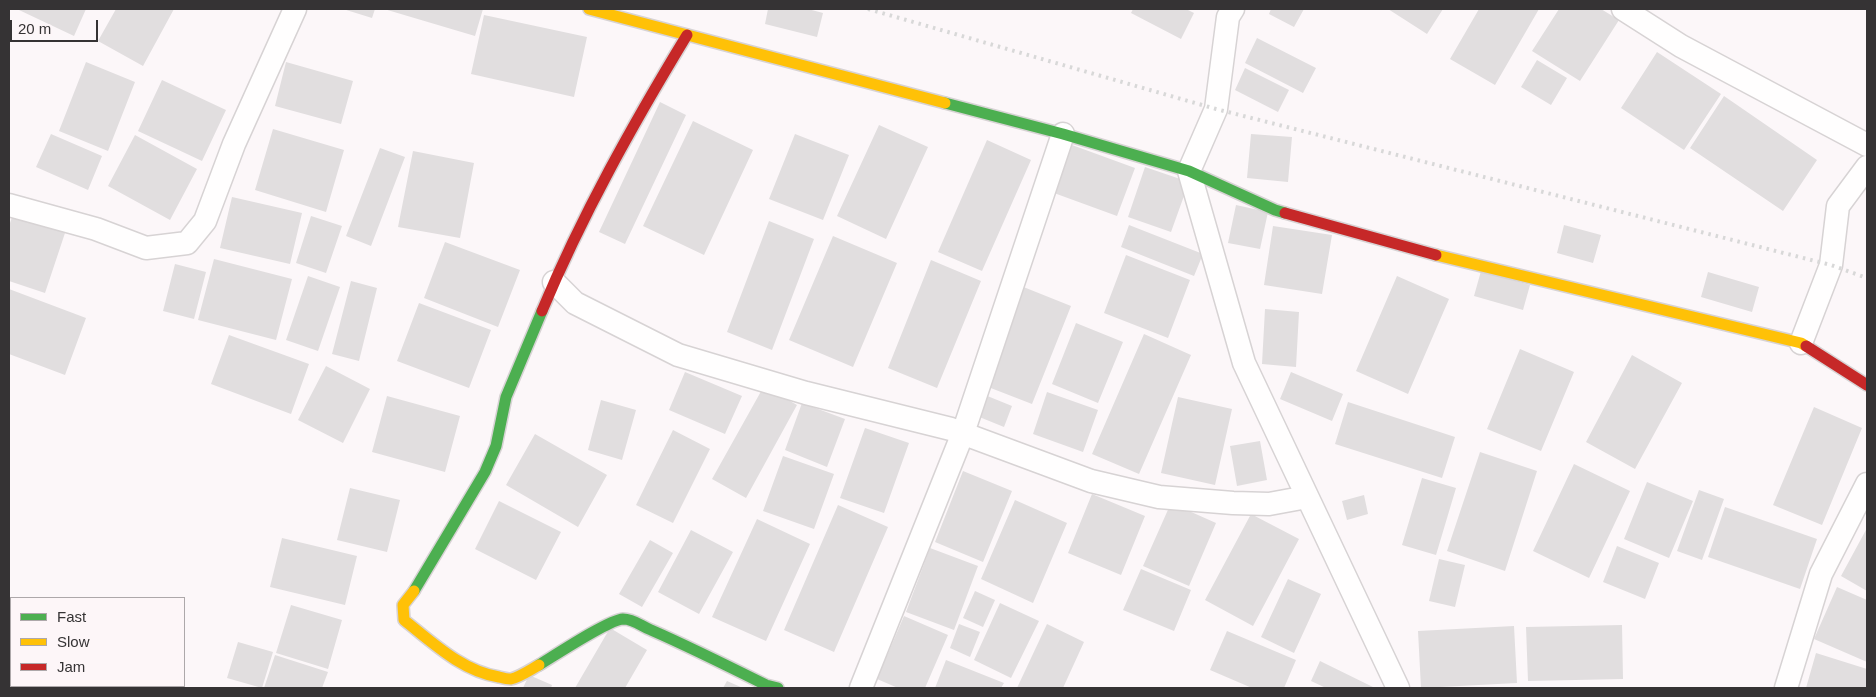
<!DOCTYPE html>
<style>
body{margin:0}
#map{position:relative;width:1876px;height:697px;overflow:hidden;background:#fcf7f9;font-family:Arial,sans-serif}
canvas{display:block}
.frame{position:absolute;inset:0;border:10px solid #353334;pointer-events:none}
.legend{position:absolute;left:10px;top:597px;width:175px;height:90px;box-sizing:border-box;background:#fdf6f8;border:1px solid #ada8aa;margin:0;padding:6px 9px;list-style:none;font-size:15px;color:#353334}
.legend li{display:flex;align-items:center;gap:10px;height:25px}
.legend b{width:25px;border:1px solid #ada8aa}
.scale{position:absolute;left:10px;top:20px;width:88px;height:22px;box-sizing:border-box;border:2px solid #353334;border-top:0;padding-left:6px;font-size:15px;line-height:18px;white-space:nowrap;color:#353334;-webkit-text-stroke:4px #fdf6f8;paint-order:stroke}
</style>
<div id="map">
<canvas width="1876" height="697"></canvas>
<div class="frame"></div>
<ul class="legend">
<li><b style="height:6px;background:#4caf50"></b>Fast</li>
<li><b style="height:6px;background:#ffc107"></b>Slow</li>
<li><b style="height:6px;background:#c62828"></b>Jam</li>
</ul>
<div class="scale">20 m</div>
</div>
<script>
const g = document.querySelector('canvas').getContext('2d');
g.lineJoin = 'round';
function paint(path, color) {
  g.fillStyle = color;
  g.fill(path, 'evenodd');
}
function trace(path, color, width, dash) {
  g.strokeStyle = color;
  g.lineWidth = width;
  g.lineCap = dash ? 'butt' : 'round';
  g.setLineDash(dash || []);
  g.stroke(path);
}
paint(new Path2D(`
 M20,9H86L74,36L19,10Z
 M116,9H174L143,66L98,41Z
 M343,9H375L372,18Z
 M384,9H483L475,36Z
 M768,9H808L823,13L817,37L765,24Z
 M1133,9H1186L1194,13L1181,39L1131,13Z
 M1271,9H1304L1294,27L1269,14Z
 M1388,9H1443L1427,34Z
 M1479,9H1539L1495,85L1450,59Z
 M1559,9H1601L1619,20L1580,81L1532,51Z
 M484,15L587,37L574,97L471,74Z
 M1257,38L1316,68L1303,93L1245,63Z
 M1657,52L1721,94L1684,150L1621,108Z
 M1537,60L1567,78L1551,105L1521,87Z
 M86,62L135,82L108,151L59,131Z
 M286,62L353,81L341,124L275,106Z
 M1245,68L1289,90L1278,112L1235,90Z
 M162,80L226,110L202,161L138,131Z
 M1724,96L1817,160L1783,211L1690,148Z
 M660,102L686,115L625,244L599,232Z
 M693,121L753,150L704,255L643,226Z
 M879,125L928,147L886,239L837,216Z
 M273,129L344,150L326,212L255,190Z
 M51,134L102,156L88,190L36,167Z
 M795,134L849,155L823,220L769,199Z
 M1251,134L1292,137L1288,182L1247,178Z
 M135,135L197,169L170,220L108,186Z
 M987,140L1031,160L982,271L938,252Z
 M1072,145L1135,168L1117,216L1054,193Z
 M380,148L405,157L371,246L346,236Z
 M413,151L474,163L460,238L398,227Z
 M1145,167L1189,182L1171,232L1128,217Z
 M232,197L302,213L290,264L220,248Z
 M1236,205L1268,212L1260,249L1228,243Z
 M13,214L65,233L45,293L9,281V226Z
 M311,216L342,226L326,273L296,263Z
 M769,221L814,239L772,350L727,332Z
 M1129,225L1203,254L1194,276L1121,247Z
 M1564,225L1601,235L1593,263L1557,253Z
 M1273,226L1332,235L1322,294L1264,285Z
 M833,236L897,263L853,367L789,340Z
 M445,242L520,270L498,327L424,298Z
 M1126,255L1190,280L1168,338L1104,313Z
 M214,259L292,279L276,340L198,320Z
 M931,260L981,281L937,388L888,368Z
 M175,264L206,272L194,319L163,311Z
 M1481,271L1530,285L1523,310L1474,296Z
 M1708,272L1759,287L1752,312L1701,297Z
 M308,276L340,287L318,351L286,340Z
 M1397,276L1449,299L1408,394L1356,371Z
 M351,281L377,288L359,361L332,354Z
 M1021,286L1071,306L1032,404L983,385Z
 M9,289L86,318L65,375L9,354Z
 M419,303L491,330L469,388L397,361Z
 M1265,309L1299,312L1296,367L1262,364Z
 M1076,323L1123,342L1098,403L1052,384Z
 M1144,334L1191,355L1139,474L1092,454Z
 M229,335L309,364L291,414L211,384Z
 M1520,349L1574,372L1541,451L1487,429Z
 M1632,355L1682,383L1635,469L1586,442Z
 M326,366L370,389L343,443L298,420Z
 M685,372L742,396L725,434L669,410Z
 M1291,372L1343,394L1332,421L1280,399Z
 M764,386L797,405L746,498L712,479Z
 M1047,392L1098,410L1083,452L1033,434Z
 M980,393L1012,406L1004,427L972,414Z
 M387,396L460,416L445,472L372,452Z
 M1178,397L1232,409L1215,485L1161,473Z
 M601,400L636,410L622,460L588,450Z
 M1348,402L1455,437L1442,478L1335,444Z
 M802,403L845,419L827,467L785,450Z
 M1814,407L1862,428L1822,525L1773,505Z
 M865,428L909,443L884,513L840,498Z
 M673,430L710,449L673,523L636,505Z
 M535,434L607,475L578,527L506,485Z
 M1260,441L1267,480L1237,486L1230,446Z
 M1480,452L1537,471L1505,571L1447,551Z
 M783,456L834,474L814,529L763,511Z
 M1574,464L1630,491L1589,578L1533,551Z
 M963,471L1012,491L983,562L935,542Z
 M1422,478L1456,488L1436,555L1402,545Z
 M1647,482L1693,501L1669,558L1624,539Z
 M350,488L400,500L387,552L337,540Z
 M1699,490L1724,499L1702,560L1677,551Z
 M1092,494L1145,516L1121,575L1068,553Z
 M1364,495L1368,514L1347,520L1342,501Z
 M1015,500L1067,523L1033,603L981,579Z
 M499,501L561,532L536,580L475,549Z
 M1171,503L1216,523L1189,586L1143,566Z
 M838,505L888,527L834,652L784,630Z
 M1725,507L1817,539L1800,589L1708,557Z
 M1251,514L1299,539L1253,626L1205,600Z
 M757,519L810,544L766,641L712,617Z
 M1867,528V591L1841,576Z
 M691,530L733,552L699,614L658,592Z
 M282,538L357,556L345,605L270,587Z
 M650,540L673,553L642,607L619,594Z
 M1617,546L1659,563L1645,599L1603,582Z
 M930,548L978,566L954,630L906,612Z
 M1439,559L1465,565L1455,607L1429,601Z
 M1141,569L1191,590L1174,631L1123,610Z
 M1288,579L1321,594L1294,653L1261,637Z
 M1837,587L1867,600V662L1814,639Z
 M975,591L995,600L983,627L963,618Z
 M1000,603L1039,621L1011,678L974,660Z
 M291,605L342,620L328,669L276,653Z
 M904,616L948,635L925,688H898L877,679Z
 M959,624L980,632L970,657L950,648Z
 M1047,624L1084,642L1063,688H1017Z
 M1622,625L1623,679L1528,681L1526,627Z
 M1514,626L1517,683L1421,688L1418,631Z
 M610,628L647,650L625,688H575Z
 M1227,631L1296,660L1284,688H1252L1210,670Z
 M238,642L273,652L262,688L227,678Z
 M1816,653L1867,669V688H1806Z
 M275,655L328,672L322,688H264Z
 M946,660L1004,683L1001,688H935Z
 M1320,661L1375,688H1326L1311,681Z
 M529,675L552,685L551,688H523Z
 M727,681L743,688H723Z`), '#e1dedf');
const street = new Path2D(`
 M1233,9L1228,17L1216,109L1189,171L1244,363L1398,688
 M1623,9L1681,46L1867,145
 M9,205L96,229L146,248L187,243L205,221L234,144L295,9
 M554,282L575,303L678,355L806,393L951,429L1091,481L1159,497L1233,503L1269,504L1307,497
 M1801,343L1831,265L1838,206L1867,167
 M861,688L963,433L1063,134
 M1786,688L1821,574L1867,484`);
const fast = new Path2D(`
 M945,103L1063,134L1189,171L1275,210L1285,213
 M414,591L485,472L496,446L506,397L542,311
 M539,665C554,656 608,620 623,619C634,619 641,626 651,630C690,647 728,666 766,685L778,688`);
const slow = new Path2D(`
 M589,9L945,103
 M1436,255L1801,343L1806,346
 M414,591L403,605L404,620C433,643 462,671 499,677C503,678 507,679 511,679C520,677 530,670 539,665`);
const jam = new Path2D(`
 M1285,213L1436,255
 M542,311C582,215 633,124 687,35
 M1806,346L1867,385`);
trace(street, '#d7d3d4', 25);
trace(fast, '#d7d3d4', 14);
trace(slow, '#d7d3d4', 14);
trace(jam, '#d7d3d4', 14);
trace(street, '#fffefe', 22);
trace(fast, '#4caf50', 11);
trace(slow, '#ffc107', 11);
trace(jam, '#c62828', 11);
trace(new Path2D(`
 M868,9L1216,109L1831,265L1867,278`), '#d8d8d8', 4, [2.5, 5]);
</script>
